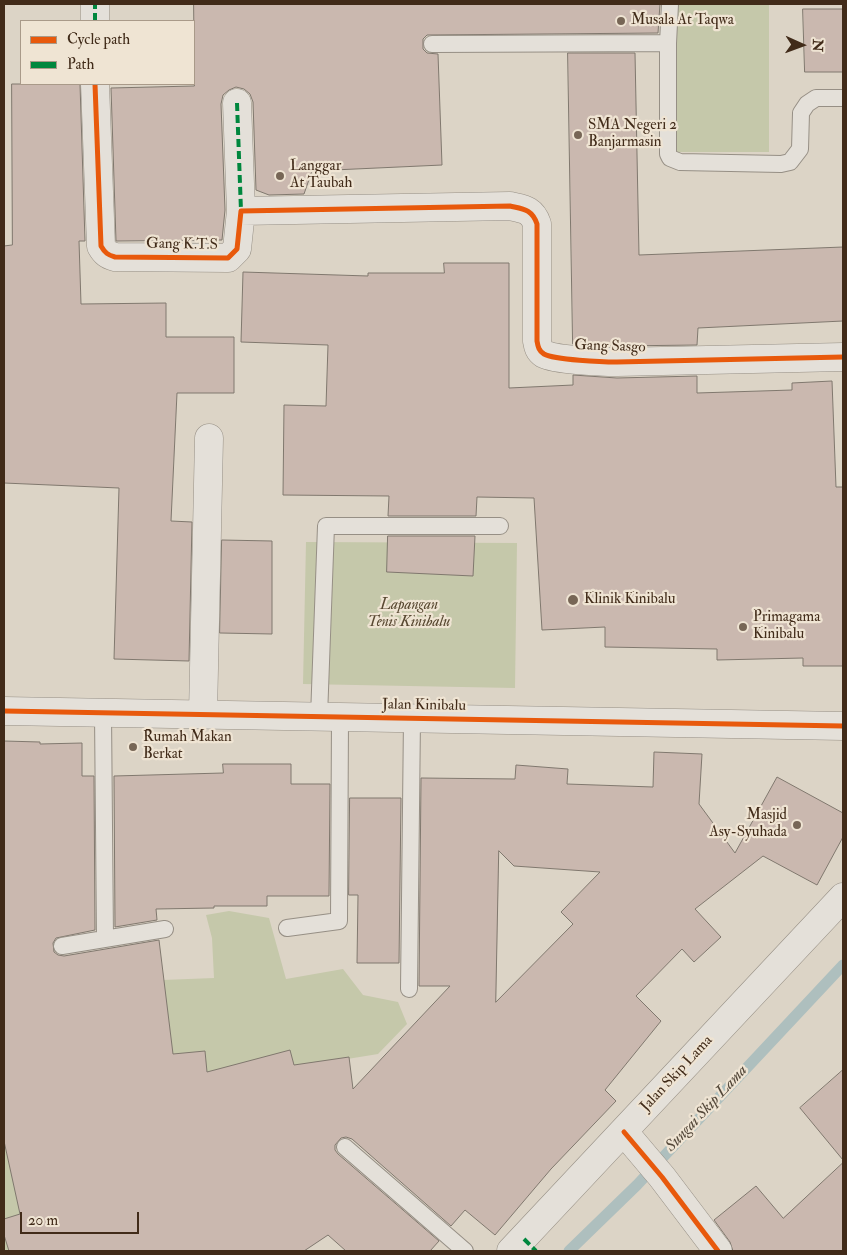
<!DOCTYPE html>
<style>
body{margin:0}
#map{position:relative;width:847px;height:1255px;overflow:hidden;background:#dcd4c6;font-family:"IM FELL Double Pica",serif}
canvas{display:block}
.frame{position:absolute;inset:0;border:5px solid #412b19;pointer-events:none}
.legend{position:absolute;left:20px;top:20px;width:175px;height:65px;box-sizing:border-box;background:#efe4d3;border:1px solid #a99a89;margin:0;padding:6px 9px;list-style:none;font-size:15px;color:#412b19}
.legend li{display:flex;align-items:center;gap:10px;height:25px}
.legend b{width:25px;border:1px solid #a99a89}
.north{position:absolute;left:777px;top:20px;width:50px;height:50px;-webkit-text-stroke:4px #efe4d3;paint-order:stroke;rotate:92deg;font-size:14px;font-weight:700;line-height:20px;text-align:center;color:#412b19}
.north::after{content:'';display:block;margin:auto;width:18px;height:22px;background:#412b19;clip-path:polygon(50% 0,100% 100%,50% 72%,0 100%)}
.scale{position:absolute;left:20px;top:1212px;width:119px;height:22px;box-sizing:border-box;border:2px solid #412b19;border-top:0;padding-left:6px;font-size:15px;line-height:18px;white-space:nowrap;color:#412b19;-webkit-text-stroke:4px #efe4d3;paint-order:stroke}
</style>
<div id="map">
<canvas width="847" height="1255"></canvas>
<div class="frame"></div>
<ul class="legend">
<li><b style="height:6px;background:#e8590c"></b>Cycle path</li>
<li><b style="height:6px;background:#00873e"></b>Path</li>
</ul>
<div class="north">N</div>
<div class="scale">20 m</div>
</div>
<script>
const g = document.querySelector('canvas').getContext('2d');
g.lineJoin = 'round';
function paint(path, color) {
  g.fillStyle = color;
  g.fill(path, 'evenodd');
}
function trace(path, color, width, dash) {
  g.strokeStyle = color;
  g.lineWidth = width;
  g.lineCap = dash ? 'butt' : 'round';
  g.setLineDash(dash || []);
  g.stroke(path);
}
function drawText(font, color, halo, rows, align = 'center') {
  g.font = font + ' "IM FELL Double Pica",serif';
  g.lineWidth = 4.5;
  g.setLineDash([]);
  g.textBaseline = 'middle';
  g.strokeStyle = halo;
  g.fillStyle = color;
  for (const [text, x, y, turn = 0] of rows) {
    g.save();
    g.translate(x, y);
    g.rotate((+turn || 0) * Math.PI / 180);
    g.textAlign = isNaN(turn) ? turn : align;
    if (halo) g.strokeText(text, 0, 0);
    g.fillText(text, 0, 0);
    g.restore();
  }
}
paint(new Path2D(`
 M676,4H769V152H676Z
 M306,542L517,543L515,688L303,684Z
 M229,911L269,918L286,979L343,969L363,995L398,1002L407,1024L378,1054L286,1069L238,1072L178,1251H4V934L24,935L60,984L214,978L212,938L206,915Z`), '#c5c8aa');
trace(new Path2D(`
 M569,1251L637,1185L843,965`), '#aebfbe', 11);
const building = new Path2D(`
 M194,4H660L658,33L427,35L423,39V49L427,53L438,54L442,165L312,171L304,194L269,195L256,190L253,102L250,94L244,89L236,87L229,90L223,95L221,104L225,210L222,240L116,241L111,88L194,86Z
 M803,9H843V72H805Z
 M568,53H635L639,255L843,247V321L698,328L697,345L617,346L573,344Z
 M12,84H80L85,241H79L81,304L166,303V337H234V393H177L171,521L192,522L189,661L114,659L119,488L4,483V246L12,245Z
 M444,263H509V388L573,385V375L617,378L697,376V393L792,390V383L832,381L836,487H843V666H803V658L717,660V649L605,647V627L542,630L534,498L477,497L476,516H388L389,496L283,495L284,405L326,406L328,345L241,342L243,272L368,276V273H444Z
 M388,536H475L473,576L387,572Z
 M222,540L272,541V634L220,633Z
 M4,741L40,742V744L82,743V776H94L95,930L56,938L53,943L54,952L58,955L64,956L159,940L173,1054L205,1051L207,1072L290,1050L294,1065L349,1057L353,1089L450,986H419L421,778L515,779L516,765L568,769L567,784L653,787L654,752L702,754L699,804L735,853L777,777L843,813V837L817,885L763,856L695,909L721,937L694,962L682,949L636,996L661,1021L605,1090L616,1101L551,1169L495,1235L465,1210L451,1226L352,1139L346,1137L341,1138L335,1145V1150L338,1154L439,1241L430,1251H346L328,1235L304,1251H9L4,1235V1219L20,1214L4,1141ZM499,851L514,866L600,872L561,912L573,924L496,1002Z
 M223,764H291V784H330L329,896H267V906H214V908L156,909L157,920L115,927L114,776L223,773Z
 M350,798H401L399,963H357L358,895H349Z
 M843,1070V1160L800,1108Z
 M843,1163V1251H733L730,1242L714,1220L756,1186L783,1218Z`);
paint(building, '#cab8af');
trace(building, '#80786e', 1);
const service = new Path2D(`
 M668,43L670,4
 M432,44L668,43V154L670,158L680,162L781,164L790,162L800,149L801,113L807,104L816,98H843
 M103,713L105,939
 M319,717L326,526H500
 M287,928L339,921L340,717
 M62,946L165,929
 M409,989L412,718
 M345,1147L465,1251`);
const minor = new Path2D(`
 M95,21V4
 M95,84L101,246C105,253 108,255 115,257L228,258L237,249L241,211L510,206C523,209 532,209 537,224V341C538,347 539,351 544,354C555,360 603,362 617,362L843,357
 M237,103L241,211
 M203,714L209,438
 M624,1132L662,1177L718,1251`);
const tertiary = new Path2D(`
 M4,711L843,726
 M511,1251L843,897`);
trace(service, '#968f85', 18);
trace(minor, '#968f85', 29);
trace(tertiary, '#968f85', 29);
trace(service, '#e4e0d9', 16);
trace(minor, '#e4e0d9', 28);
trace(tertiary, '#e4e0d9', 28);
trace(new Path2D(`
 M95,21V4
 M237,103L241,211
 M524,1239L536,1251`), '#00873e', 4, [8, 4]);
trace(new Path2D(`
 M95,84L101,246C105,253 108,255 115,257L228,258L237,249L241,211L510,206C523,209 532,209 537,224V341C538,347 539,351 544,354C555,360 603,362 617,362L843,357
 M4,711L843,726
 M624,1132L662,1177L718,1251`), '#e8590c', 5);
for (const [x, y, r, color] of [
 [621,21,5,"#776656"],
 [578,135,5,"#776656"],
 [280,176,5,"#776656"],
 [573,600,6,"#776656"],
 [743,627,5,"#776656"],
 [133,747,5,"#776656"],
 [797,825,5,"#776656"]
]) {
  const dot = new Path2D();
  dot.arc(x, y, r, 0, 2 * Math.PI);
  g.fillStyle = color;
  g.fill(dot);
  trace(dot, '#efe4d3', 2);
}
drawText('15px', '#412b19', '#efe4d3', [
 ["Musala At Taqwa",631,21],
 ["SMA Negeri 2",588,126],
 ["Banjarmasin",588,143],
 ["Langgar",290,167],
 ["At Taubah",290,184],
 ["Klinik Kinibalu",584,600],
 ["Primagama",753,618],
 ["Kinibalu",753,635],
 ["Rumah Makan",143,738],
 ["Berkat",143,755],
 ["Masjid",787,816,"right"],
 ["Asy-Syuhada",787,833,"right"]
], 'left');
drawText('15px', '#412b19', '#efe4d3', [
 ["Gang K.T.S",182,245,1],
 ["Gang Sasgo",610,347,2],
 ["Jalan Kinibalu",424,706,1],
 ["Jalan Skip Lama",677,1074,-47]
]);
drawText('italic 15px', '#584831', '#efe4d3', [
 ["Lapangan",409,606],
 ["Tenis Kinibalu",409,623]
]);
drawText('italic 16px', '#534739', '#efe4d3', [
 ["Sungai Skip Lama",707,1109,-47]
]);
</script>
